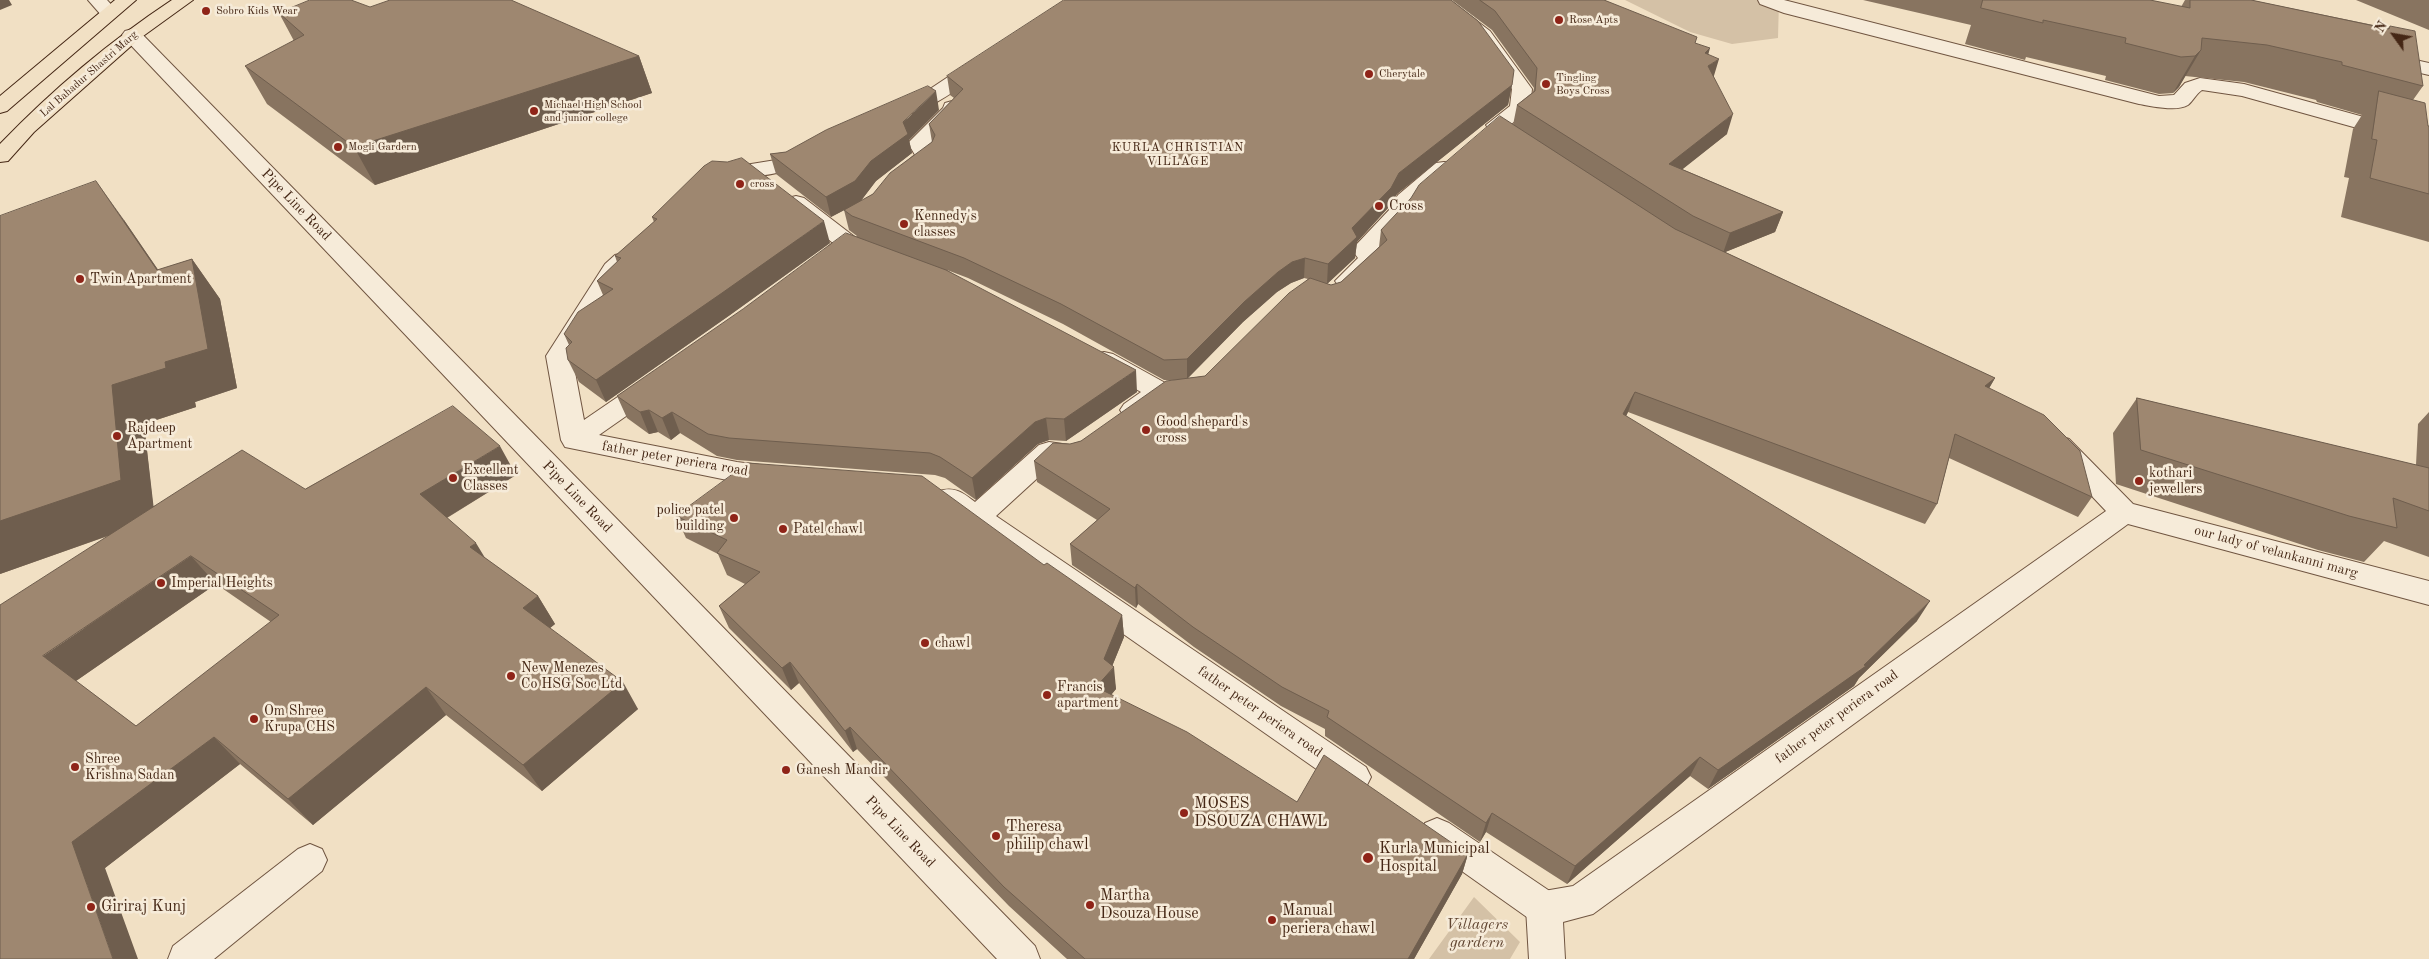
<!DOCTYPE html>
<style>
body{margin:0}
#map{position:relative;width:2429px;height:959px;overflow:hidden;background:#f1e0c4;font-family:"Old Standard TT",serif}
canvas{display:block}
.north{position:absolute;left:2369px;top:10px;width:50px;height:50px;-webkit-text-stroke:4px #f6ebd9;paint-order:stroke;rotate:302deg;font-size:14px;font-weight:700;line-height:20px;text-align:center;color:#452715}
.north::after{content:'';display:block;margin:auto;width:18px;height:22px;background:#452715;clip-path:polygon(50% 0,100% 100%,50% 72%,0 100%)}
</style>
<div id="map">
<canvas width="2429" height="959"></canvas>
<div class="north">N</div>
</div>
<script>
const g = document.querySelector('canvas').getContext('2d');
g.lineJoin = 'round';
function paint(path, color) {
  g.fillStyle = color;
  g.fill(path, 'evenodd');
}
function trace(path, color, width, dash) {
  g.strokeStyle = color;
  g.lineWidth = width;
  g.lineCap = dash ? 'butt' : 'round';
  g.setLineDash(dash || []);
  g.stroke(path);
}
function drawText(font, color, halo, rows, align = 'center') {
  g.font = font + ' "Old Standard TT",serif';
  g.lineWidth = 5;
  g.setLineDash([]);
  g.textBaseline = 'middle';
  g.strokeStyle = halo;
  g.fillStyle = color;
  for (const [text, x, y, turn = 0] of rows) {
    g.save();
    g.translate(x, y);
    g.rotate((+turn || 0) * Math.PI / 180);
    g.textAlign = isNaN(turn) ? turn : align;
    if (halo) g.strokeText(text, 0, 0);
    g.fillText(text, 0, 0);
    g.restore();
  }
}
paint(new Path2D(`
 M1625,0H1779L1778,38L1732,44L1690,32Z
 M1474,897L1520,942L1510,959H1429Z`), '#d4c1a6');
const pedestrian = new Path2D(`
 M979,59L986,61L989,65L986,69C966,83 919,120 895,114L892,110L895,106L927,91L972,61Z
 M952,101L959,103L964,109L930,144L937,156C928,169 910,184 894,180L891,175L915,155L908,143L943,108L945,103Z
 M808,146L816,147L819,152C808,168 763,179 745,175L742,170L745,165L776,160Z
 M1444,162L1452,163L1455,168L1415,204L1407,217L1376,250L1383,259C1373,273 1356,291 1339,286L1335,281L1358,258L1352,250L1356,245L1390,209L1398,195L1436,163Z
 M796,196L804,198L856,238L860,243C851,256 834,268 819,264L815,259L833,243L788,208L785,203L788,198Z
 M623,253L631,255L635,260L622,274L572,356L584,420L644,379L653,376L662,379L666,385L662,391L599,435L737,462L782,468L786,475L782,482L772,485L737,482L565,447L561,440L546,356L605,264L615,255Z
 M1104,352L1113,354L1169,385L1173,391C1164,406 1141,421 1124,416L1120,410L1124,404L1141,392L1095,366L1091,360L1095,354Z
 M1049,442L1076,446L1079,453L1076,460L1066,463L1055,462L996,516L1366,767L1371,777L1366,787L1354,792L1342,787L939,505L935,498L939,491C955,486 963,493 975,502L1039,445Z
 M1437,818L1449,823L1557,896L1562,908L1557,920L1544,925L1531,920L1425,845L1420,834L1425,823Z`);
const minor = new Path2D(`
 M88,0H107L118,12L116,16H102Z
 M1428,0H1449L1490,31L1532,89L1530,109L1510,125L1530,140L1526,144C1513,148 1494,137 1486,125L1510,106L1512,89L1476,39Z
 M1758,0H1784L2159,96L2174,95L2185,83L2200,78L2244,84L2429,135V148L2242,96L2202,90C2196,94 2193,101 2188,105C2177,112 2151,106 2139,104L1784,13L1760,4Z
 M132,29L139,31L1035,946L1040,959H997L125,39L122,35L125,31Z
 M2060,436L2069,439L2133,504L2429,581V605L2128,524L1593,914L1563,922L1565,959H1529L1526,908L1531,896L1544,891L1573,886L2106,511L2051,453L2047,446L2051,439Z
 M310,844L322,849L327,860L322,871L214,959H168L173,946L298,849Z`);
const tertiary = new Path2D(`
 M2384,53L2429,63V75L2377,63L2374,59L2377,55Z`);
const primary = new Path2D(`
 M115,0H136L7,111L0,113V96Z
 M172,0H193L139,39L34,132L8,161L0,162V144C52,90 110,41 172,0Z`);
trace(pedestrian, '#705541', 2);
trace(minor, '#705541', 2);
trace(tertiary, '#705541', 2);
trace(primary, '#452715', 2);
paint(pedestrian, '#f6ebd9');
paint(minor, '#f6ebd9');
paint(tertiary, '#f6ebd9');
paint(primary, '#f1e0c4');
paint(new Path2D(`
 M1452,0H1604L1695,43L1708,55L1727,134L1682,169L1783,212L1775,232L1725,252L1995,378L1989,388L2092,497L2078,517L1949,458L1937,504L1925,524L1628,412L1626,416L1917,621L1859,678L1854,686L1708,789L1690,776L1567,884L1486,832L1480,842L1325,736V729L1281,706L1194,647L1138,604L1136,608L1072,565L1070,544L1097,520L1037,482L1034,461L1070,444L1081,441L1177,380H1164L1063,324L968,278L947,270L1137,392L1066,441L1049,440L1038,444L976,500L945,478L935,475L737,460L717,456L680,433L671,440L658,432L649,434L627,418L617,396L857,236L849,230L844,210L831,217L776,174L770,154L786,152L939,110L909,140L912,153L876,181L860,202L873,194L932,142L929,124L954,98L950,95L947,76L1512,85L1508,105L1397,194L1388,208L1357,242L1355,258L1327,284L1331,285L1341,282L1379,247L1381,230L1513,125L1517,105L1533,92L1534,88L1492,30ZM1304,278L1308,279L1205,376L1188,378L1243,322L1277,292L1291,283Z
 M1863,0H2150L2181,7L2185,0H2251L2388,28L2390,26L2423,86L2413,100L2428,126H2429V242L2341,217L2349,178L2344,177L2353,129L2362,115L2317,102L2316,100L2244,82L2185,76L2179,87L2173,93L2159,94L2105,80L2106,76L2026,57L2025,60L1965,44L1971,25Z
 M2356,0H2429V30Z
 M370,7L639,56L652,93L375,185L267,104L245,66L294,41L279,13Z
 M652,217L830,243L730,315L606,402L579,382L568,360L569,345L564,334L603,295L597,281L617,262L615,256L654,222Z
 M124,220L158,270L192,259L220,299L237,388L195,402L196,407L144,424L153,506L305,489L516,475L447,518L485,558L538,596L555,624L550,628L638,709L542,791L446,715L313,825L240,764L105,868L0,959L108,536L0,574ZM216,584L271,622L136,726L76,681Z
 M2137,398L2416,465L2418,424L2429,412V557L2384,541L2364,562L2318,550L2116,484L2113,433Z
 M676,516L1044,565L1122,615L1124,637L1112,666L1116,689L1111,695L1297,802L1468,854L1462,874L1414,959H1067L1009,906L857,749L853,752L799,683L791,690L729,628L719,606L745,584L727,575L718,554L686,538Z`), '#887460');
paint(new Path2D(`
 M0,0H9L12,5L0,10Z
 M1710,48L1705,67V53Z
 M2201,50L2179,87L2173,93L2195,56Z
 M639,56L652,93L375,185L354,147Z
 M1719,59L1713,79L1708,66Z
 M1512,85L1508,105L1397,194L1388,208L1357,242L1355,258L1327,284L1328,264L1352,228L1399,173Z
 M936,91L939,110L909,140L912,153L876,181L860,202L831,217L826,197Z
 M1733,114L1727,134L1664,184L1669,164Z
 M96,181L124,220L185,309L157,270Z
 M1783,212L1775,232L1723,253L1730,233Z
 M824,221L830,243L730,315L606,402L596,380Z
 M1305,258L1304,278L1291,283L1277,292L1243,322L1187,379V359L1244,302L1278,272L1292,262Z
 M192,259L220,299L237,388L195,402L196,407L144,424L155,519L0,574V521L112,385Z
 M1136,370L1137,392L1066,441L1064,419Z
 M1995,378L1983,399L1985,386Z
 M1635,392L1628,412L1617,435L1623,414Z
 M649,410L658,432L649,434L640,412Z
 M672,412L680,433L671,440L662,418Z
 M1046,418L1049,440L1038,444L976,500L972,478L1035,422Z
 M500,446L516,475L438,523L420,494Z
 M476,543L493,571L470,547Z
 M191,556L216,584L73,683L43,656Z
 M1137,584L1138,604L1136,608L1135,588Z
 M538,596L555,624L540,636L523,608Z
 M1930,601L1917,621L1859,678L1854,686L1708,789L1718,770L1864,665Z
 M1122,615L1124,637L1109,674L1114,667L1116,689L1099,709L1096,687L1104,659Z
 M790,662L799,683L791,690L782,668Z
 M623,682L638,709L542,791L523,765Z
 M426,687L446,715L313,825L288,799Z
 M850,727L857,749L853,752L845,731Z
 M214,737L240,764L105,868L138,959H113L72,842Z
 M1700,757L1690,776L1567,884L1575,866Z
 M1492,813L1486,832L1480,842L1486,823Z
 M1468,854L1462,874L1414,959H1408Z`), '#6f5e4e');
const building = new Path2D(`
 M310,0H351L370,7L390,0H511L639,56L354,147L245,66L304,35L279,13Z
 M1064,0H1451L1478,21L1514,70L1512,85L1399,173L1391,188L1352,228L1357,237L1328,264L1305,258L1292,262L1278,272L1244,302L1187,359L1164,360L1061,304L964,258L852,216L844,210L873,194L890,173L932,142L935,135L929,124L963,89L947,76Z
 M1480,0H1604L1697,37L1695,43L1710,48L1705,53L1719,59L1708,66L1733,114L1669,164L1783,212L1730,233L1693,216L1517,105L1535,91L1537,68L1495,11Z
 M1983,0H2150L2190,8V0H2251L2389,29L2390,26L2415,31L2423,86L2342,65V62L2267,45L2202,38L2201,50L2195,56L2181,57L2125,43L2126,38L2043,20V23L1981,8Z
 M928,86L936,91L903,122L908,134L871,161L855,181L826,197L770,154L786,152L826,130Z
 M2379,91L2425,103L2428,126H2429V194L2370,178L2377,140L2372,139Z
 M1500,116L1675,229L1995,378L1985,386L2044,415L2080,451L2092,497L1955,434L1937,504L1635,392L1623,414L1930,601L1864,665L1866,666L1718,770L1700,757L1575,866L1492,813L1486,823L1327,717L1329,711L1282,687L1193,627L1137,584L1135,588L1070,544L1110,509L1034,461L1053,443L1070,444L1081,441L1166,381L1205,376L1289,293L1310,278L1331,285L1341,282L1387,240L1381,230L1411,198L1419,185Z
 M742,158L824,221L722,293L596,380L568,360L566,348L572,342L564,334L578,312L613,289L597,281L621,258L615,256L657,219L652,217L704,166L712,161L727,162Z
 M96,181L157,270L192,259L208,349L165,362L166,368L112,385L121,480L0,521V216Z
 M846,233L946,270L1136,370L1064,419L1046,418L1035,422L972,478L940,457L930,453L729,438L708,434L672,412L662,418L649,410L640,412L617,396L743,309Z
 M2137,398L2429,468V511L2393,498L2397,528L2349,516L2141,450Z
 M453,406L500,446L420,494L476,543L470,547L538,596L523,608L623,682L523,765L426,687L288,799L214,737L72,842L113,959H0V605L242,450L305,489ZM191,556L279,615L136,726L43,656Z
 M748,463L922,476L1044,565L1047,563L1122,615L1104,659L1114,667L1096,687L1187,732L1297,802L1324,755L1468,854L1408,959H1085L1004,887L850,727L845,731L790,662L782,668L719,606L760,572L717,553L727,540L676,516Z`);
paint(building, '#9e8770');
trace(building, '#6f5e4e', 1);
for (const [x, y, r, color] of [
 [206,11,5,"#8f2418"],
 [1559,20,5,"#8f2418"],
 [1369,74,5,"#8f2418"],
 [1546,84,5,"#8f2418"],
 [534,111,5,"#8f2418"],
 [338,147,5,"#8f2418"],
 [740,184,5,"#8f2418"],
 [1379,206,5,"#8f2418"],
 [904,224,5,"#8f2418"],
 [80,279,5,"#8f2418"],
 [1146,430,5,"#8f2418"],
 [117,436,5,"#8f2418"],
 [453,478,5,"#8f2418"],
 [2139,481,5,"#8f2418"],
 [734,518,5,"#8f2418"],
 [783,529,5,"#8f2418"],
 [161,583,5,"#8f2418"],
 [925,643,5,"#8f2418"],
 [511,676,5,"#8f2418"],
 [1047,695,5,"#8f2418"],
 [254,719,5,"#8f2418"],
 [75,767,5,"#8f2418"],
 [786,770,5,"#8f2418"],
 [1184,813,5,"#8f2418"],
 [996,836,5,"#8f2418"],
 [1368,858,6,"#8f2418"],
 [1090,905,5,"#8f2418"],
 [91,907,5,"#8f2418"],
 [1272,920,5,"#8f2418"]
]) {
  const dot = new Path2D();
  dot.arc(x, y, r, 0, 2 * Math.PI);
  g.fillStyle = color;
  g.fill(dot);
  trace(dot, '#f6ebd9', 2);
}
drawText('11px', '#452715', '#f6ebd9', [
 ["Sobro Kids Wear",216,11],
 ["Rose Apts",1569,20],
 ["Cherytale",1379,74],
 ["Tingling",1556,78],
 ["Boys Cross",1556,91],
 ["Michael High School",544,105],
 ["and junior college",544,118],
 ["Mogli Gardern",348,147],
 ["cross",750,184]
], 'left');
drawText('11px', '#452715', '#f6ebd9', [
 ["Lal Bahadur Shastri Marg",89,74,-41]
]);
g.letterSpacing = '1px';
drawText('12px', '#452715', '#f6ebd9', [
 ["KURLA CHRISTIAN",1178,148],
 ["VILLAGE",1178,162]
]);
g.letterSpacing = '0px';
drawText('14px', '#452715', '#f6ebd9', [
 ["Pipe Line Road",296,205,46],
 ["father peter periera road",675,459,10],
 ["Pipe Line Road",577,497,46],
 ["our lady of velankanni marg",2276,552,15],
 ["father peter periera road",1260,712,35],
 ["father peter periera road",1837,717,-36],
 ["Pipe Line Road",900,832,46]
]);
drawText('14px', '#452715', '#f6ebd9', [
 ["Cross",1389,206],
 ["Kennedy's",914,216],
 ["classes",914,232],
 ["Twin Apartment",90,279],
 ["Good shepard's",1156,422],
 ["cross",1156,438],
 ["Rajdeep",127,428],
 ["Apartment",127,444],
 ["Excellent",463,470],
 ["Classes",463,486],
 ["kothari",2149,473],
 ["jewellers",2149,489],
 ["police patel",724,510,"right"],
 ["building",724,526,"right"],
 ["Patel chawl",793,529],
 ["Imperial Heights",171,583],
 ["chawl",935,643],
 ["New Menezes",521,668],
 ["Co HSG Soc Ltd",521,684],
 ["Francis",1057,687],
 ["apartment",1057,703],
 ["Om Shree",264,711],
 ["Krupa CHS",264,727],
 ["Shree",85,759],
 ["Krishna Sadan",85,775],
 ["Ganesh Mandir",796,770]
], 'left');
drawText('16px', '#452715', '#f6ebd9', [
 ["MOSES",1194,804],
 ["DSOUZA CHAWL",1194,822],
 ["Theresa",1006,827],
 ["philip chawl",1006,845],
 ["Kurla Municipal",1379,849],
 ["Hospital",1379,867],
 ["Martha",1100,896],
 ["Dsouza House",1100,914],
 ["Giriraj Kunj",101,907],
 ["Manual",1282,911],
 ["periera chawl",1282,929]
], 'left');
drawText('italic 16px', '#624632', '#f6ebd9', [
 ["Villagers",1477,925],
 ["gardern",1477,943]
]);
</script>
